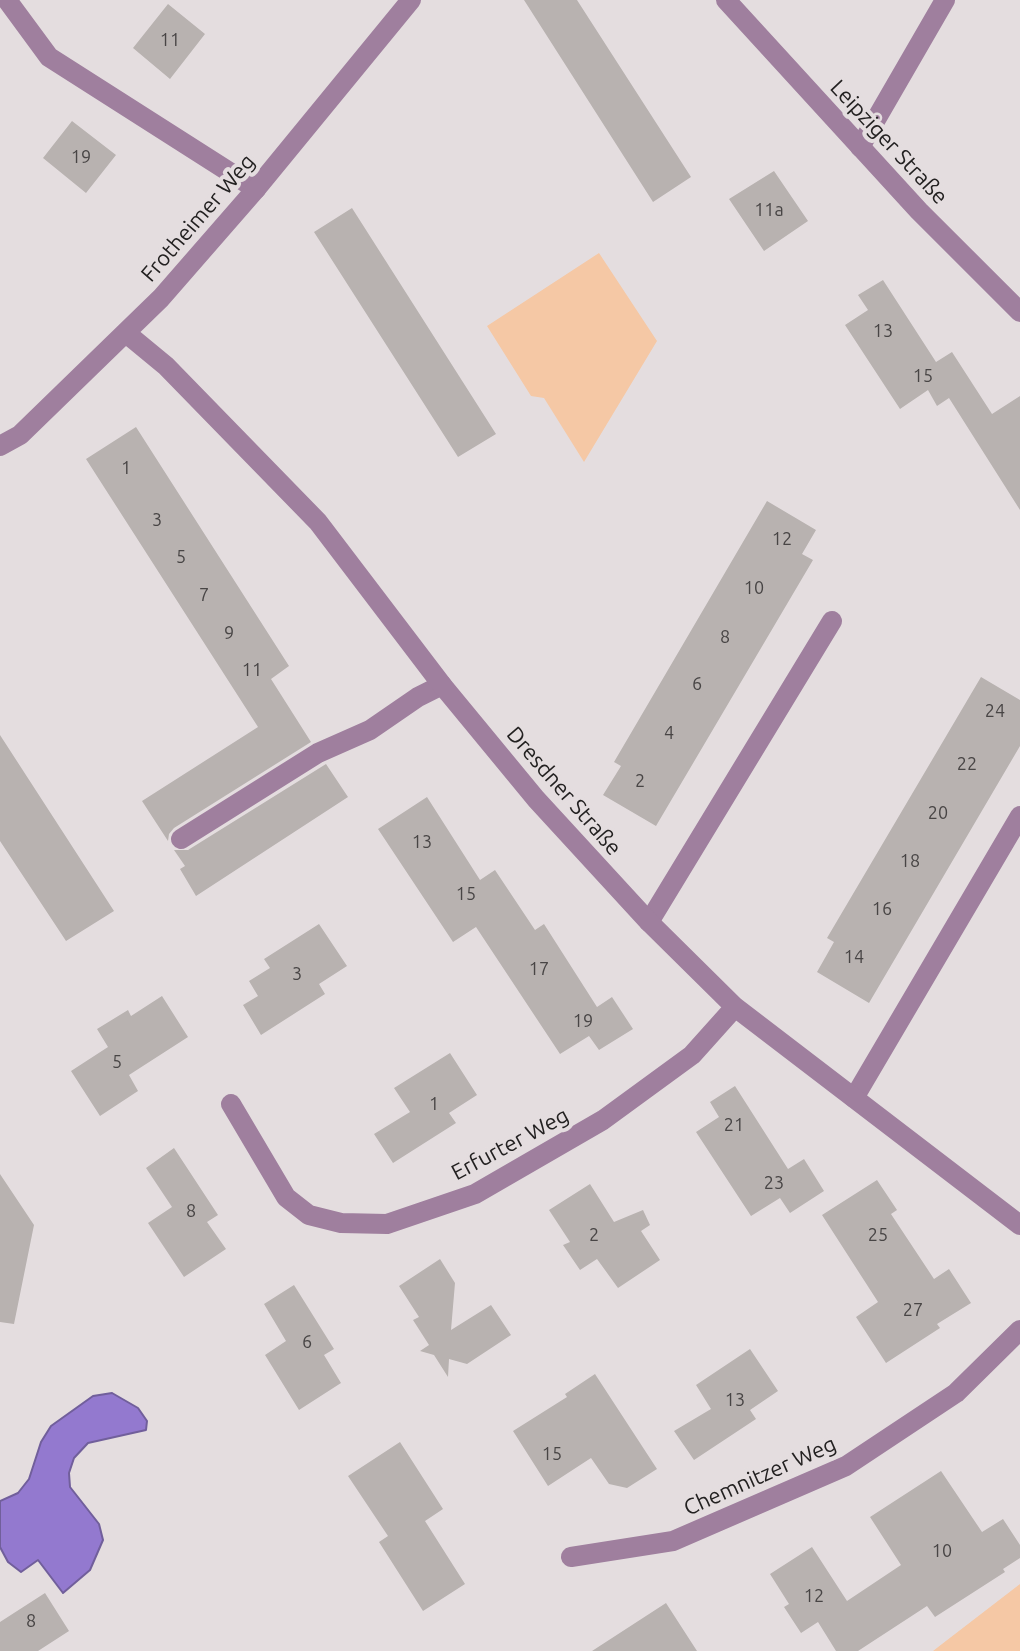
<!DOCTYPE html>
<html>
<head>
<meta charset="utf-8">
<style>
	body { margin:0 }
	canvas { display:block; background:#e4dddf }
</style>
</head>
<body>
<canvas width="1020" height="1651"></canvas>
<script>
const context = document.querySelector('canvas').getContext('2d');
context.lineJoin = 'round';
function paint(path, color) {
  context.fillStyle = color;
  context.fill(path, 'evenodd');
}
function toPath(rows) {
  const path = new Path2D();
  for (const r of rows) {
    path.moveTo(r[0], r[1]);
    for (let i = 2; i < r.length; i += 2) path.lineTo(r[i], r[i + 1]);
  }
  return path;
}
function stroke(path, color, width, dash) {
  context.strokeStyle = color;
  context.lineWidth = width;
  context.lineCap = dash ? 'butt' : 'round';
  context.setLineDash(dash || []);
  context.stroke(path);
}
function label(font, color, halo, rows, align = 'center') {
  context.font = font + ' Ubuntu,sans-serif';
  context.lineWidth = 8;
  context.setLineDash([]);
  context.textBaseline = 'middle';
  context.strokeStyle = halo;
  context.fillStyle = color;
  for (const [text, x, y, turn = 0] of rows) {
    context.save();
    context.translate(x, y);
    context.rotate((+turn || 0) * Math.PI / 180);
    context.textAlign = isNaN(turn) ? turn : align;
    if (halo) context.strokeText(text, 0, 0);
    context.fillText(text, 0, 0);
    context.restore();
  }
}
const green = toPath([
	[599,253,657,341,584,462,544,398,531,396,487,326],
	[1020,1584,1020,1651,933,1651,942,1644]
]);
const water = toPath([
	[112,1393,138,1408,147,1421,146,1430,88,1443,74,1458,69,1473,70,1487,99,1524,103,1540,90,1570,63,1593,38,1560,21,1572,8,1562,0,1547,0,1501,18,1493,29,1479,41,1442,51,1426,93,1396,112,1393]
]);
const building = toPath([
	[524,0,577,0,691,177,653,202],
	[168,4,205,34,170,79,133,48],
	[72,121,116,155,86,193,43,158],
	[774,171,808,221,764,251,729,199],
	[352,208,496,434,458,457,314,232],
	[883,280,936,362,952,352,992,414,1020,396,1020,510,949,398,937,406,928,390,900,409,845,325,868,310,858,295],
	[136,427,289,666,271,679,311,742,174,828,169,834,168,841,142,801,258,727,86,459],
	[767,501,816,530,802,554,813,560,656,826,603,795,621,766,614,762],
	[981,677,1020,700,1020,746,869,1003,817,972,834,942,827,938],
	[0,735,114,911,66,941,0,841],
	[326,764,348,797,196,896,180,869,185,866,174,850,188,850],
	[427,797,480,880,495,870,535,930,544,924,597,1007,612,997,633,1029,599,1050,589,1036,560,1054,476,927,453,942,378,829],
	[319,924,347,966,319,984,325,994,261,1035,243,1005,258,996,249,981,270,968,264,959],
	[162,996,188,1037,129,1075,138,1091,100,1116,71,1071,108,1047,97,1029,128,1010,131,1016],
	[450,1053,477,1095,449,1113,456,1123,393,1163,374,1134,410,1112,394,1088],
	[735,1086,788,1169,804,1159,824,1191,790,1213,780,1198,751,1216,696,1132,719,1117,710,1102],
	[174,1148,218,1215,207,1222,226,1249,184,1277,148,1223,172,1207,146,1168],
	[0,1174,34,1225,14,1324,0,1322],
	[877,1180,897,1210,891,1214,934,1279,949,1269,971,1303,937,1324,940,1328,886,1363,856,1317,878,1302,822,1215],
	[590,1184,614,1222,643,1210,650,1225,641,1231,660,1260,618,1288,597,1259,580,1270,563,1245,570,1242,549,1210],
	[440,1259,455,1283,451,1330,491,1305,511,1335,467,1364,449,1359,448,1377,434,1355,420,1351,429,1345,413,1320,419,1317,399,1286],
	[294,1285,334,1349,324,1355,341,1383,299,1410,265,1355,286,1341,264,1304],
	[750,1349,778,1391,750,1410,756,1419,694,1460,674,1431,711,1409,696,1385],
	[595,1374,657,1469,627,1488,609,1484,591,1458,548,1486,513,1431,567,1397,565,1394],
	[400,1442,443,1509,425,1521,465,1584,423,1611,379,1542,388,1536,348,1476],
	[941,1471,982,1532,1003,1519,1020,1545,1020,1558,1003,1569,1005,1572,935,1617,927,1606,858,1651,836,1651,818,1622,801,1633,784,1607,789,1604,770,1574,812,1547,847,1601,901,1565,870,1517],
	[45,1593,69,1631,38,1651,0,1651,0,1622],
	[666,1603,697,1651,592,1651]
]);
const lane = toPath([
	[7,0,49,57,256,189],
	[860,147,945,0],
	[181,839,318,753,370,730,418,697,442,685],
	[649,922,832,621],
	[854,1098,1020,816]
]);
const street = toPath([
	[726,0,919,211,1020,312],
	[126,333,166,366,318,522,442,685,536,799,649,922,735,1007,1020,1225],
	[0,446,20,435,161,298,256,189,411,0],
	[231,1104,286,1197,309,1215,341,1223,387,1224,475,1194,603,1120,692,1055,735,1007],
	[571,1557,673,1541,846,1466,956,1393,1020,1330]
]);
const numberNames = [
	["11",170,40],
	["19",81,157],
	["11a",769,210],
	["13",883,331],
	["15",923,376],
	["1",126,468],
	["3",157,520],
	["12",782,539],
	["5",181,557],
	["10",754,588],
	["7",204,595],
	["9",229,633],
	["8",725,637],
	["11",252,670],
	["6",697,684],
	["24",995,711],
	["4",669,733],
	["22",967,764],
	["2",640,781],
	["20",938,813],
	["13",422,842],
	["18",910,861],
	["15",466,894],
	["16",882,909],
	["14",854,957],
	["17",539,969],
	["3",297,974],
	["19",583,1021],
	["5",117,1062],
	["1",434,1104],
	["21",734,1125],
	["23",774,1183],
	["8",191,1211],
	["2",594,1235],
	["25",878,1235],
	["27",913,1310],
	["6",307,1342],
	["13",735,1400],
	["15",552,1454],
	["10",942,1551],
	["12",814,1596],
	["8",31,1621]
];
const streetNames = [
	["Leipziger Straße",889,142,47],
	["Frotheimer Weg",198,218,-49],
	["Dresdner Straße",564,791,49],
	["Erfurter Weg",510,1144,-28],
	["Chemnitzer Weg",760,1476,-24]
];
paint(green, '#f5c8a5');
paint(water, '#9379cf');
stroke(water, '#715f9b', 2);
paint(building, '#b8b2b0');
stroke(lane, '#9f7f9e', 20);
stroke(street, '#9f7f9e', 20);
label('18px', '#484545', null, numberNames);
label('22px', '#232121', '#e4dddf', streetNames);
</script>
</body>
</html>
